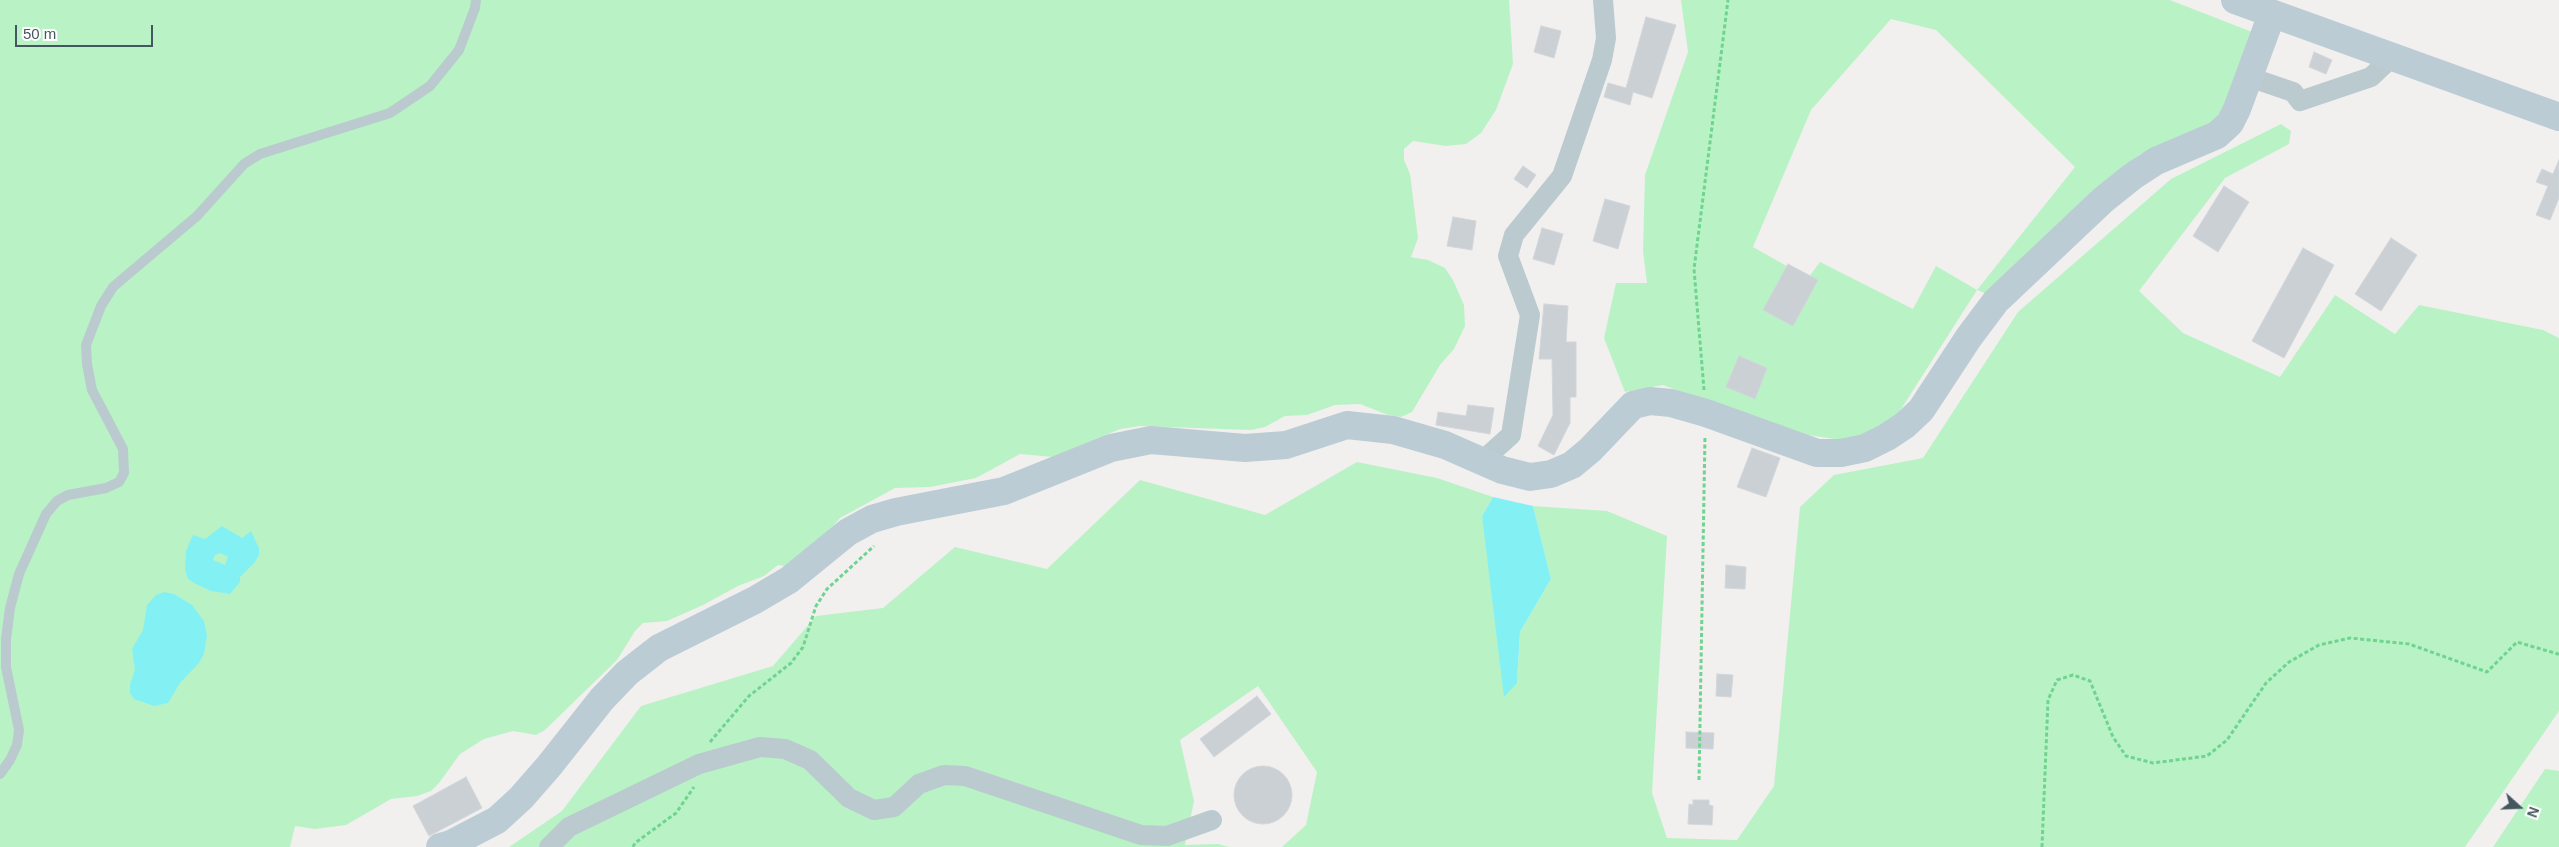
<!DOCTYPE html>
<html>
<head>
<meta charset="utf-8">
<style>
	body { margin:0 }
	#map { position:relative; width:2559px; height:847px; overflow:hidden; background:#f2efef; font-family:Arial,sans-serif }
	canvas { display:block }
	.north { position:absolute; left:2494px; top:782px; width:50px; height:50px; -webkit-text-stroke:4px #fff; paint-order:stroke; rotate:110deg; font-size:14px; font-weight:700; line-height:20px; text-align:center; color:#45575e }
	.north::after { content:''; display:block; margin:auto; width:18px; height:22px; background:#45575e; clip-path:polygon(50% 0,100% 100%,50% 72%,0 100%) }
	.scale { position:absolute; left:15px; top:25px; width:138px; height:22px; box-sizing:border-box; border:2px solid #45575e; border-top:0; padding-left:6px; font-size:15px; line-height:18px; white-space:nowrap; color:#45575e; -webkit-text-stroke:4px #fff; paint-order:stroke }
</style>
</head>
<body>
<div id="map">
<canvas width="2559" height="847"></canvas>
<div class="north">N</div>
<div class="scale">50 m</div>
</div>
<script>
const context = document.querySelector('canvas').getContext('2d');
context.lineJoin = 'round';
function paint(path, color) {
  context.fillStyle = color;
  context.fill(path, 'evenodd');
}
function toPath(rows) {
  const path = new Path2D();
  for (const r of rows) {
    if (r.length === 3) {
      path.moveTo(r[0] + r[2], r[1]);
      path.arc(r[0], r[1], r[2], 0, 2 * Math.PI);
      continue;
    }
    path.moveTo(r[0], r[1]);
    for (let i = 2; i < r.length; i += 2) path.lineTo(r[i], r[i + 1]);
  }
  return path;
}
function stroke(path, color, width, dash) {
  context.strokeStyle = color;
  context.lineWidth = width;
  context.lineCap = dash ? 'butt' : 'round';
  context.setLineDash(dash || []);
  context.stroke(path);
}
const green = toPath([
	[0,0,1509,0,1513,64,1496,110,1481,133,1466,144,1446,146,1413,141,1404,149,1404,160,1410,174,1418,238,1411,257,1428,260,1445,268,1453,280,1464,305,1465,326,1454,349,1440,365,1412,412,1401,417,1388,415,1360,404,1335,405,1307,415,1285,416,1265,427,1251,430,1140,426,1120,429,1053,457,1020,454,976,478,930,487,895,488,840,518,824,537,790,567,778,565,764,576,738,586,703,605,667,621,643,623,635,631,617,660,545,730,536,735,513,731,484,739,460,754,439,783,431,791,417,796,391,799,346,825,315,829,295,826,290,847,0,847],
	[1681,0,2170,0,2252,32,2218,125,2140,154,1987,294,1977,290,1889,428,1848,441,1788,432,1663,385,1625,392,1604,338,1616,283,1647,283,1643,251,1645,175,1688,52],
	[1891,19,1936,30,2075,167,1977,290,1936,266,1913,309,1820,262,1808,278,1753,247,1811,110],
	[2281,124,2291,131,2289,144,2225,178,2139,291,2183,333,2280,377,2335,295,2395,334,2419,305,2543,330,2559,338,2559,711,2465,847,1282,847,1306,825,1317,772,1258,686,1180,740,1194,801,1185,845,1218,844,1229,847,509,847,562,811,641,706,773,666,816,616,883,608,955,547,1047,569,1140,480,1265,515,1357,462,1437,478,1493,497,1482,516,1517,683,1520,632,1551,579,1533,506,1607,511,1667,536,1652,793,1667,838,1737,840,1774,786,1800,507,1834,475,1923,458,2018,312,2171,179],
	[2545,769,2559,771,2559,847,2493,847]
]);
const water = toPath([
	[1493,497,1533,506,1551,579,1520,632,1517,683,1504,697,1482,516],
	[222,526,242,538,251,531,259,548,259,555,255,562,240,577,240,582,230,594,211,591,194,583,188,579,185,569,186,551,193,535,205,539],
	[221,553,228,557,225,565,213,560,215,555],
	[164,592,174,594,192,605,204,621,207,635,204,654,199,663,180,683,168,703,154,706,134,699,130,693,130,684,135,670,132,649,143,630,147,605,156,595]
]);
const building = toPath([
	[1646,17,1676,25,1652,98,1633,92,1630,105,1604,97,1608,83,1626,88,1646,17],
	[1541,26,1561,31,1554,58,1534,52,1541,26],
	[2314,52,2332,60,2326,74,2309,67,2314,52],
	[2559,160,2559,198,2550,220,2536,215,2548,186,2536,182,2542,169,2553,174,2559,160],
	[1523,166,1536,175,1527,188,1514,179,1523,166],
	[2224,186,2249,202,2218,252,2193,236,2224,186],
	[1605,199,1630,206,1618,249,1593,241,1605,199],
	[1453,217,1476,221,1472,250,1447,246,1453,217],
	[1542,228,1563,234,1554,265,1533,259,1542,228],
	[2391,238,2417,255,2381,311,2355,294,2391,238],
	[2303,248,2334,265,2284,358,2252,341,2303,248],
	[1788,264,1818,280,1793,326,1763,310,1788,264],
	[1544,304,1568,306,1566,342,1576,342,1576,397,1570,397,1570,423,1554,455,1538,446,1553,415,1552,359,1539,359,1544,304],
	[1739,356,1767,368,1755,399,1726,387,1739,356],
	[1468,405,1494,408,1490,434,1436,425,1438,412,1466,416,1468,405],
	[1752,448,1780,458,1766,497,1737,487,1752,448],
	[1726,565,1746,567,1745,589,1725,588,1726,565],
	[1717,674,1733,675,1731,697,1716,696,1717,674],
	[1257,696,1271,714,1214,757,1200,739,1257,696],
	[1686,732,1714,733,1713,749,1686,748,1686,732],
	[1263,795,29],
	[466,777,482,808,429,836,413,806,466,777],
	[1693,800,1709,800,1709,805,1713,806,1712,825,1688,824,1689,804,1693,805,1693,800]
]);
const path = toPath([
	[1704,390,1694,269,1728,0],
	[710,742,749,696,791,663,803,647,816,606,827,589,874,546],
	[1699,780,1705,436],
	[633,847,635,843,676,813,694,787],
	[2042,847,2048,700,2057,680,2073,675,2090,681,2113,737,2126,756,2153,763,2207,756,2227,740,2266,683,2289,662,2319,645,2350,638,2409,644,2487,672,2517,642,2558,654,2559,653]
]);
const lane = toPath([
	[0,774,10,760,17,745,19,730,6,667,6,639,10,608,19,574,46,514,57,501,68,495,106,488,119,482,124,473,123,449,92,390,87,364,86,345,101,306,113,287,197,216,244,164,260,154,390,113,430,86,459,50,475,8,476,0]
]);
const street = toPath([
	[2249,77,2293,92,2300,101,2371,77,2392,57],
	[1482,461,1511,435,1530,315,1508,256,1514,235,1562,176,1602,60,1606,38,1603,0],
	[549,847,569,827,699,764,760,747,785,749,810,760,849,798,874,810,894,807,919,784,944,775,965,776,1141,835,1167,836,1212,820]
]);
const secondary = toPath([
	[2235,0,2559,117],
	[440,847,451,844,497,820,521,798,549,766,602,699,627,673,659,648,755,600,789,580,848,532,872,519,896,512,1004,491,1111,448,1151,440,1245,448,1286,445,1347,425,1393,430,1445,445,1502,470,1530,477,1551,474,1572,465,1590,450,1633,405,1650,401,1671,403,1706,413,1817,453,1841,453,1865,448,1887,437,1905,425,1921,410,1969,337,1996,301,2103,200,2133,176,2156,161,2217,135,2230,123,2237,109,2272,14]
]);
paint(green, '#b9f3c5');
paint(water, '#83f1f4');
paint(building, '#cad0d4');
stroke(building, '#d2d6db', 1);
stroke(path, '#6ed490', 3, [4, 2.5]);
stroke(lane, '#bbcacf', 10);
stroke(street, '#bbcacf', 20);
stroke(secondary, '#bbccd5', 28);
</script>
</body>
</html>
